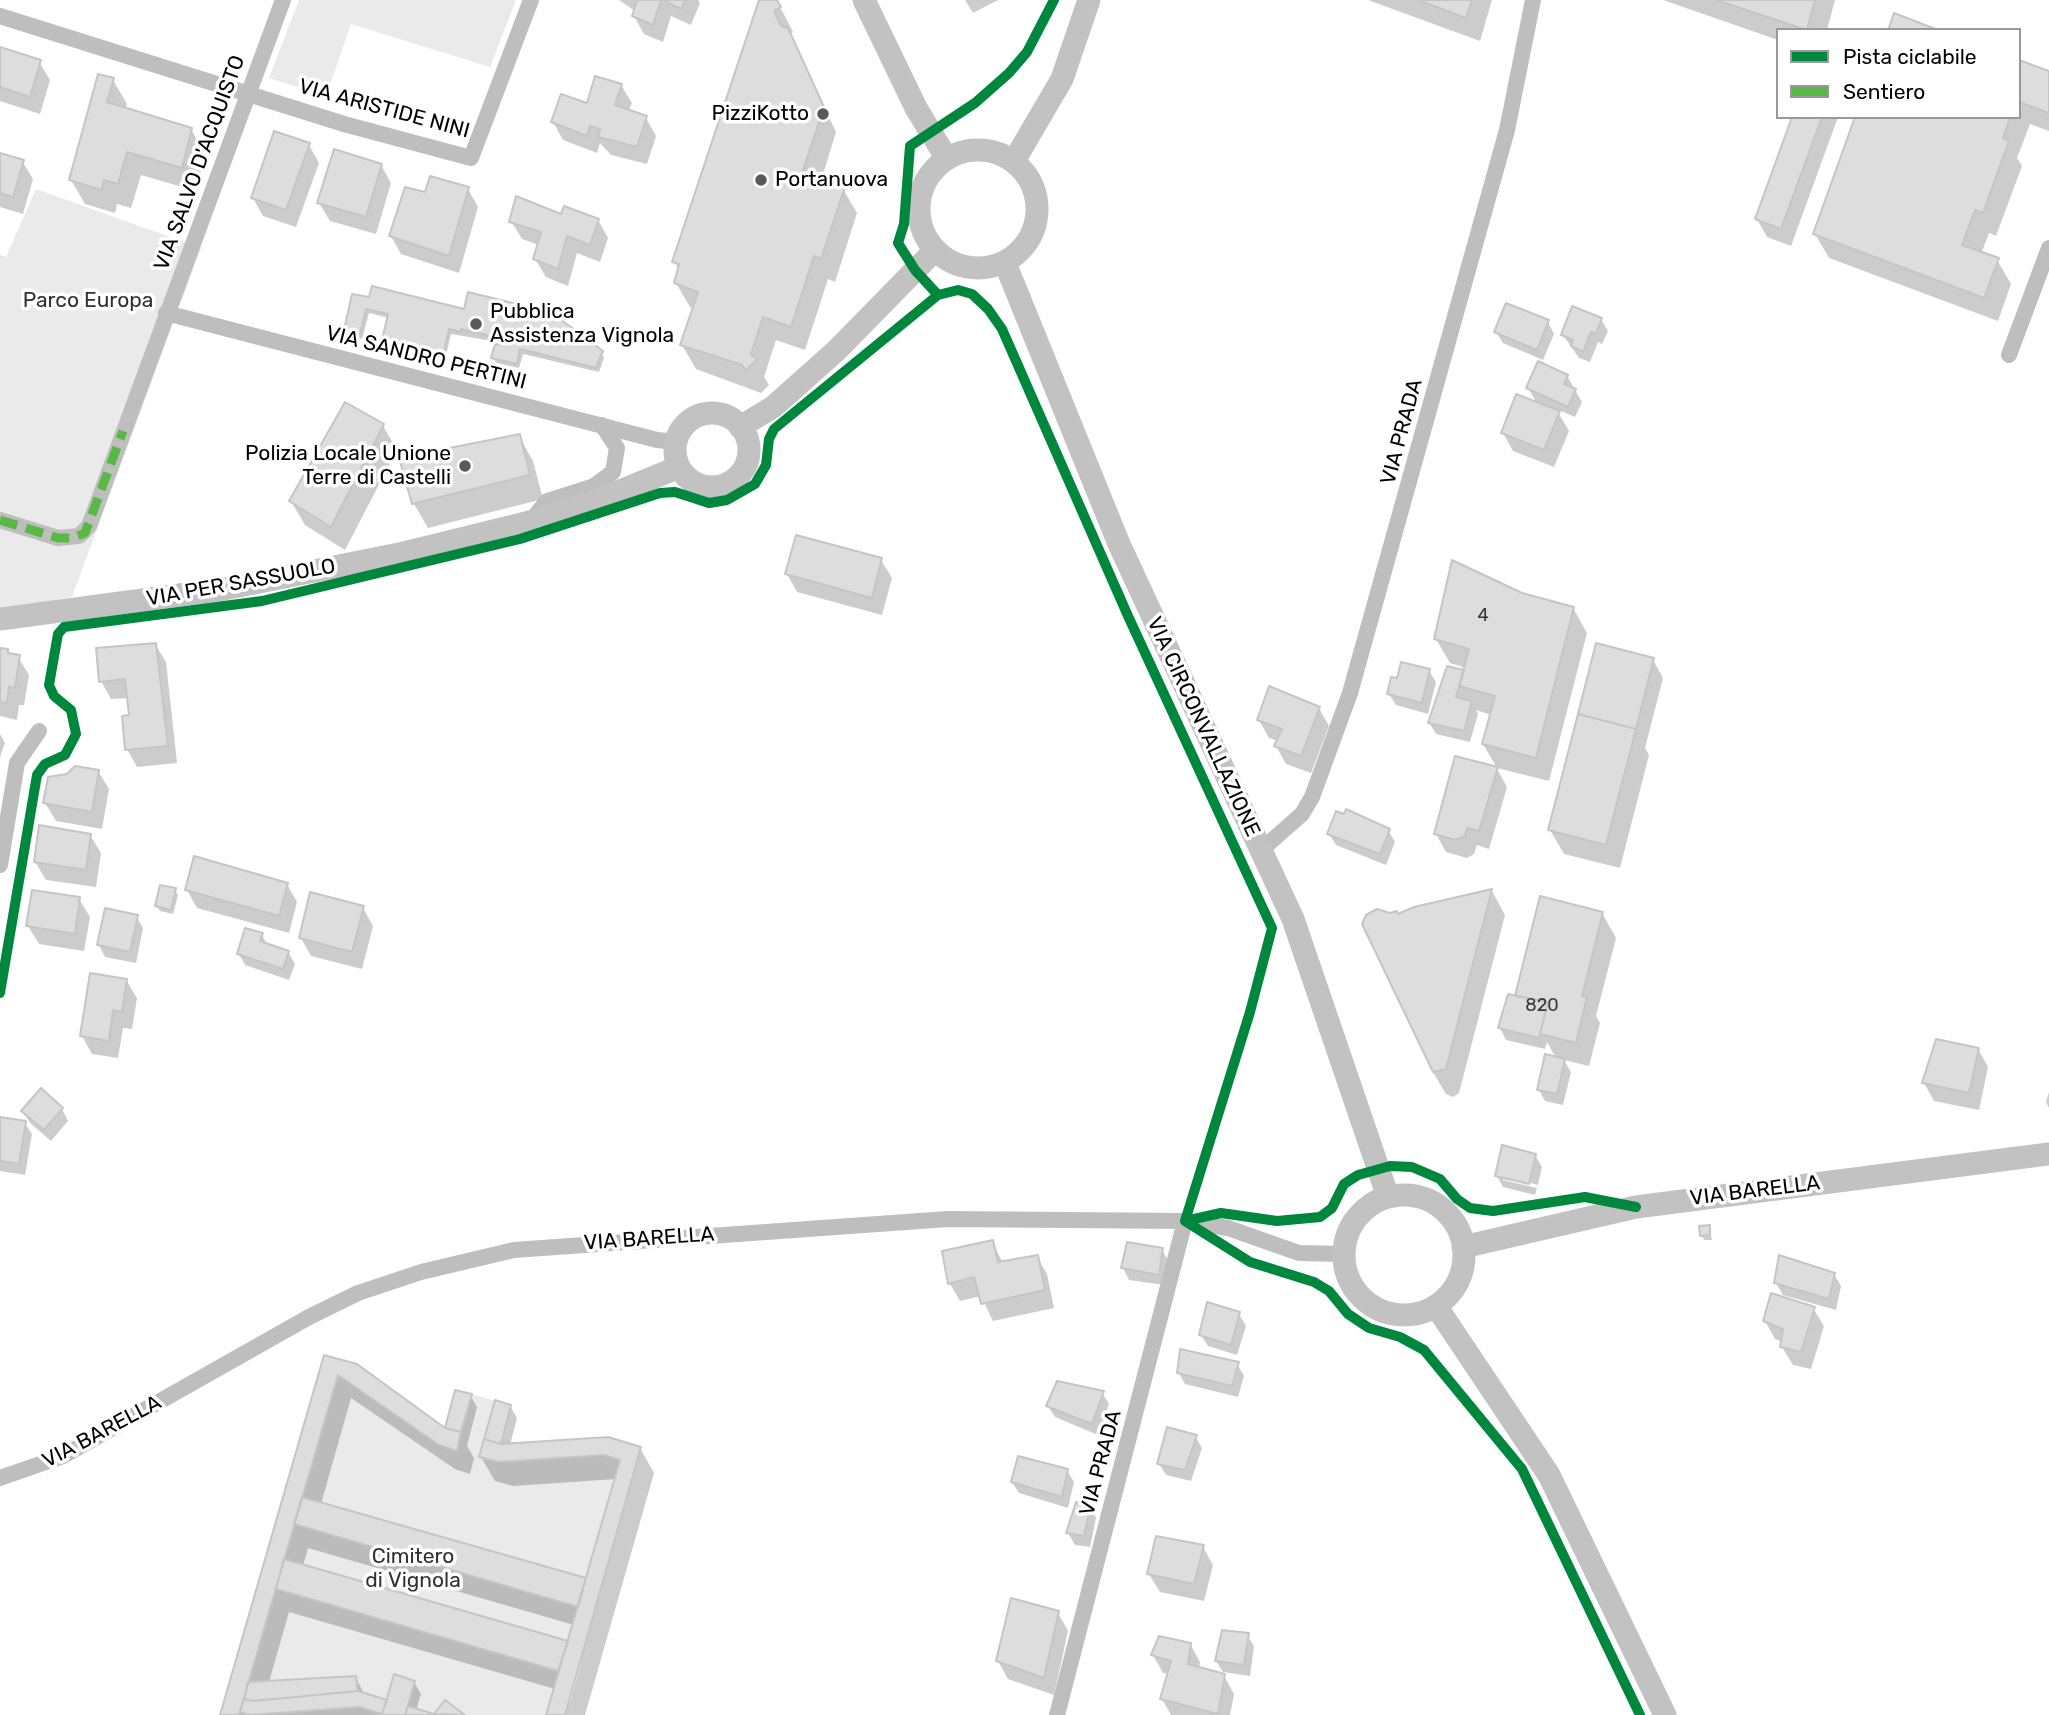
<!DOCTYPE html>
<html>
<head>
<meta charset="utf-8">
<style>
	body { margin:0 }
	#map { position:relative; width:2049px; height:1715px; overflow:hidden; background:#fff; font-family:Rubik,sans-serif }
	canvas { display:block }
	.legend { position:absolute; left:1776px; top:28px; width:245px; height:91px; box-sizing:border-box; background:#fff; border:2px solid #999; margin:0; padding:9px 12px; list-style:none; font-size:21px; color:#000 }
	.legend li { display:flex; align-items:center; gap:14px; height:35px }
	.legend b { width:35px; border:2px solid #999 }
</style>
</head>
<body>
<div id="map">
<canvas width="2049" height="1715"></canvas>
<ul class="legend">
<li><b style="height:9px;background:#00873e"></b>Pista ciclabile</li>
<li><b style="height:9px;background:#58b947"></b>Sentiero</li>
</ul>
</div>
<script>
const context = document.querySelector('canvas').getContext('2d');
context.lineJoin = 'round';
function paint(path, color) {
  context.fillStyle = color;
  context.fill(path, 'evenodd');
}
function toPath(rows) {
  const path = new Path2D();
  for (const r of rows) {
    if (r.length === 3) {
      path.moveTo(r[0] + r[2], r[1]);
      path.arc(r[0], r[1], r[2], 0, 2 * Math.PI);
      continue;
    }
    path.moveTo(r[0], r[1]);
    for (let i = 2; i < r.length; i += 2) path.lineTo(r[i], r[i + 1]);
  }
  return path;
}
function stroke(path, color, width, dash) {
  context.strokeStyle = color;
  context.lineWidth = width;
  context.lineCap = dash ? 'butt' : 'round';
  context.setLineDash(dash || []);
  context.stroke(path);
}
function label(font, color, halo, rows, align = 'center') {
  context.font = font + ' Rubik,sans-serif';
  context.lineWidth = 7;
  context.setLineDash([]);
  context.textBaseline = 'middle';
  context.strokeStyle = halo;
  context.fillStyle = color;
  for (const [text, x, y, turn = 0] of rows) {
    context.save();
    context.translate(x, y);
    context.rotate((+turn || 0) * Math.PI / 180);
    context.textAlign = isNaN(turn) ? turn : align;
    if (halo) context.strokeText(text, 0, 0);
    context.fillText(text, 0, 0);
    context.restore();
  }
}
const green = toPath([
	[299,0,516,0,490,67,351,24,326,96,269,78],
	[36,189,201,248,72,597,0,610,0,255,6,257],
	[324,1355,357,1364,444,1428,455,1390,511,1405,501,1443,608,1437,641,1447,565,1715,220,1715]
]);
const shadow = toPath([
	[619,0,698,0,700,3,691,25,671,16,663,42,644,34,634,16,635,11],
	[761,0,776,0,786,18,793,32,789,34,836,132,821,181,843,189,857,213,835,282,828,279,805,350,776,340,764,377,769,385,761,393,696,369,682,345,694,309,690,307,676,283,679,270,674,261],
	[965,0,998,0,973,13],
	[1368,0,1492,0,1480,41],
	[1663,0,1835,0,1827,30,1778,30,1778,40],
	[0,49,39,62,50,80,40,114,0,101],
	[2019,62,2049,73,2049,131,2030,124,2017,158,2022,166,1996,236,1989,233,1981,254,1997,260,2011,284,1998,321,1829,258,1815,234,1857,117,2019,117],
	[113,80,127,104,125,109,191,129,205,154,196,191,141,175,131,208,117,204,115,213,85,204,71,180],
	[621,85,632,103,629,110,646,118,656,136,647,164,611,155,600,143,597,153,563,140,553,122],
	[1794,117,1838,117,1791,246,1767,237,1757,219],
	[309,145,319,163,296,227,263,216,253,198],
	[0,155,22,161,33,179,23,214,0,207],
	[381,165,391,183,376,234,330,221,319,203],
	[468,189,478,207,459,273,401,254,391,236,426,195],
	[562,216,598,220,608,238,600,262,577,253,568,286,546,277,535,259,539,245,522,239,511,221],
	[354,296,601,352,604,358,599,372,523,354,519,368,496,363,493,357,504,343,451,334,443,368,384,354,381,349,389,318,369,313,362,339,348,335,345,330],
	[1601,319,1608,331,1602,344,1598,342,1590,362,1579,358,1563,335],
	[1548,322,1554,334,1543,360,1503,343,1496,332],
	[1567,376,1582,402,1575,417,1556,409,1569,431,1554,467,1513,451,1503,433,1538,405,1528,388],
	[383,426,397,450,345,550,305,525,291,501],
	[519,436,533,461,543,499,428,528,414,504,401,459],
	[881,560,892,578,882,615,797,592,787,574],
	[1522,595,1573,608,1587,633,1549,781,1497,768,1483,744,1491,715,1476,710,1478,714,1470,742,1436,734,1429,722,1466,668,1450,663,1436,639],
	[155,644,166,662,177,763,137,767,127,749,131,716,129,698,111,699,101,681],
	[0,649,18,657,29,675,24,705,19,705,17,720,0,716],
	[1653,660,1663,678,1645,748,1649,755,1620,868,1564,854,1550,830],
	[1429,671,1436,682,1428,714,1396,705,1389,694],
	[1319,708,1329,726,1311,773,1286,764,1276,746,1278,741,1269,738,1259,720],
	[0,734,5,743,0,757],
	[1497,769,1507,787,1489,849,1477,845,1474,854,1467,858,1446,852,1436,834],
	[98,771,109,789,102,829,56,821,45,803],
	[1388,830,1395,842,1386,865,1336,845,1329,834],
	[90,835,101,853,96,887,46,880,35,862],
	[287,884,297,902,289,933,197,908,187,890],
	[175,890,178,895,173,914,160,911,157,906],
	[1492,891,1505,915,1459,1093,1453,1097,1446,1094,1431,1069,1364,924],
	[79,899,90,917,84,951,39,944,28,926],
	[363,908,373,926,362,969,311,956,301,938],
	[1602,913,1616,938,1596,1016,1600,1023,1589,1066,1564,1060,1571,1072,1563,1105,1545,1101,1539,1090,1556,1058,1547,1042,1545,1049,1506,1040,1500,1028],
	[136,916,143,928,136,963,105,957,99,945],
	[262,935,268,946,288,952,295,964,289,980,245,965,239,954],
	[126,980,137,998,132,1029,123,1028,118,1058,92,1054,82,1036],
	[1978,1049,1988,1067,1979,1110,1934,1101,1924,1083],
	[2049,1092,2049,1108,2046,1102],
	[62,1109,68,1121,51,1141,30,1123,23,1111],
	[0,1118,25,1123,32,1134,25,1175,0,1171],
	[1535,1155,1542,1167,1538,1185,1503,1176,1503,1180,1537,1188,1535,1195,1503,1187,1497,1176],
	[1709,1227,1712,1240,1704,1240,1702,1235],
	[992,1242,1003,1263,1037,1257,1047,1274,1054,1308,993,1321,981,1296,960,1301,950,1284],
	[1162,1250,1169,1262,1165,1285,1129,1280,1123,1268],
	[1834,1274,1841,1286,1836,1310,1783,1295,1776,1283],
	[1813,1308,1824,1326,1811,1369,1793,1365,1782,1347,1783,1342,1775,1339,1765,1321],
	[1239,1314,1246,1326,1237,1355,1208,1346,1201,1335],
	[325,1357,446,1431,470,1395,477,1407,467,1446,474,1458,470,1474,455,1469,351,1398,321,1504,587,1580,616,1479,513,1486,495,1481,481,1457,510,1406,517,1418,510,1445,640,1448,654,1473,585,1715,548,1715,555,1689,289,1612,269,1682,355,1677,365,1695,388,1702,414,1682,421,1694,416,1710,431,1715,222,1715],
	[308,1548,574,1625,569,1643,303,1566],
	[578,1663,581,1663,570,1702,567,1701],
	[1237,1364,1244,1376,1238,1397,1185,1384,1178,1372],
	[1102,1393,1109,1404,1098,1435,1055,1417,1048,1406],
	[1195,1436,1202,1448,1191,1481,1166,1475,1159,1464],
	[1067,1470,1074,1482,1068,1508,1019,1493,1012,1482],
	[1090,1507,1096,1518,1090,1547,1075,1545,1068,1533],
	[1203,1547,1213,1565,1204,1601,1160,1592,1149,1574],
	[1058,1613,1068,1631,1054,1695,1008,1679,998,1661],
	[1247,1635,1254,1646,1250,1676,1223,1672,1216,1661],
	[1190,1644,1200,1662,1199,1669,1224,1676,1234,1694,1230,1715,1171,1715,1162,1699,1169,1674,1163,1673,1153,1655]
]);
const building = toPath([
	[637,0,661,0,653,25,632,16,637,0],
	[663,0,685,0,681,9,663,0],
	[759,0,777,0,781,7,774,11,781,26,788,28,824,107,802,173,845,187,821,259,814,256,791,327,763,317,751,354,757,360,746,370,742,365,680,345,698,292,674,283,679,264,672,262,759,0],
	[1418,0,1472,0,1466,18,1418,0],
	[1716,0,1815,0,1807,30,1716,0],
	[1894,13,1938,30,1888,30,1894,13],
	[0,47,41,60,30,97,0,87,0,47],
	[2019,60,2049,71,2049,113,2019,102,2019,60],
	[98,74,114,78,107,102,192,128,182,168,127,152,118,184,104,180,102,190,69,180,98,74],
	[595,76,622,84,615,105,647,116,637,147,598,137,600,129,590,126,587,136,551,122,561,94,587,103,595,76],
	[1792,117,1822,117,1781,229,1755,219,1792,117],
	[1855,117,2010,117,2003,138,2009,141,1983,213,1975,210,1962,245,1999,258,1984,298,1813,234,1855,117],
	[274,131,310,143,286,210,251,198,274,131],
	[334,149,382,164,366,217,317,203,334,149],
	[0,153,24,160,13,197,0,193,0,153],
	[430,176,469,187,449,256,389,236,405,187,425,192,430,176],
	[516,196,561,214,564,206,599,219,590,245,567,236,558,269,533,259,541,232,509,222,516,196],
	[372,286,464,309,468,292,537,309,560,319,603,351,596,368,520,349,517,364,491,358,495,344,502,345,503,339,461,329,461,332,449,329,441,364,380,349,388,314,366,309,360,334,344,330,352,294,369,297,372,286],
	[1506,303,1549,320,1537,350,1494,332,1506,303],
	[1572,306,1602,318,1596,333,1591,332,1583,352,1571,346,1573,340,1561,335,1572,306],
	[1538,361,1568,375,1564,384,1576,389,1568,407,1526,388,1538,361],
	[1516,394,1560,411,1544,450,1501,433,1516,394],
	[345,402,384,424,331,527,289,501,345,402],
	[520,434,530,475,412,504,399,458,520,434],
	[796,535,882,558,872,598,785,574,796,535],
	[1452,560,1522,593,1574,607,1536,758,1482,744,1495,696,1459,686,1469,649,1434,639,1452,560],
	[156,643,168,746,125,750,122,716,129,715,125,679,99,682,96,648,156,643],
	[1596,643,1654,658,1636,729,1578,714,1596,643],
	[0,648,8,649,8,653,20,655,15,688,9,687,7,703,0,702,0,648],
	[1401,662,1430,669,1422,703,1387,694,1391,677,1397,678,1401,662],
	[1447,666,1464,670,1456,697,1472,701,1464,731,1428,723,1447,666],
	[1269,686,1320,707,1301,756,1274,746,1282,729,1257,720,1269,686],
	[1578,714,1636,729,1606,845,1548,830,1578,714],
	[1455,756,1498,767,1479,831,1467,828,1465,836,1456,840,1434,834,1455,756],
	[75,766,99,770,92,812,43,803,48,777,67,774,75,766],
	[1346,809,1390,829,1380,854,1327,834,1336,811,1344,814,1346,809],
	[39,825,91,834,86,870,34,862,39,825],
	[194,856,288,883,279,916,185,890,194,856],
	[160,885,176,888,171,910,155,906,160,885],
	[1492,889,1446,1069,1433,1072,1362,924,1366,915,1377,909,1390,913,1397,911,1398,914,1414,907,1492,889],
	[32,890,80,897,75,934,26,926,32,890],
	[310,892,364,906,352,952,299,938,310,892],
	[1540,896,1603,912,1582,996,1587,997,1576,1043,1540,1034,1548,1002,1515,996,1540,896],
	[105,908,138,915,130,952,97,945,105,908],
	[245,928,263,933,260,941,289,951,283,969,237,954,245,928],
	[90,973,127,979,122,1012,113,1010,109,1041,80,1036,90,973],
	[1508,994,1548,1002,1539,1038,1498,1028,1508,994],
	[1936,1039,1979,1048,1969,1093,1922,1083,1936,1039],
	[1545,1054,1565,1059,1557,1094,1537,1090,1545,1054],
	[41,1088,63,1108,44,1130,21,1111,41,1088],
	[0,1117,26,1121,19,1164,0,1161,0,1117],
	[1502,1145,1536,1154,1529,1184,1495,1176,1502,1145],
	[1710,1225,1710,1235,1700,1236,1699,1226,1710,1225],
	[993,1240,998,1262,1038,1255,1045,1290,981,1304,974,1277,948,1284,942,1251,993,1240],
	[1127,1242,1163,1248,1159,1275,1121,1268,1127,1242],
	[1779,1255,1835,1273,1829,1299,1774,1283,1779,1255],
	[1771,1293,1815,1307,1801,1352,1780,1347,1783,1329,1763,1321,1771,1293],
	[1207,1302,1240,1312,1231,1345,1199,1335,1207,1302],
	[1180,1349,1239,1362,1232,1386,1177,1373,1180,1349],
	[324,1355,357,1364,445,1428,461,1432,457,1451,439,1445,338,1375,239,1715,220,1715,324,1355],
	[1057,1381,1104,1391,1092,1424,1046,1406,1057,1381],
	[455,1390,472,1394,461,1432,445,1428,455,1390],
	[495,1400,511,1405,501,1444,484,1439,495,1400],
	[1167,1427,1197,1435,1185,1470,1157,1464,1167,1427],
	[608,1437,641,1447,565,1715,546,1715,620,1460,604,1455,499,1462,479,1457,484,1439,501,1444,608,1437],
	[1018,1456,1068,1469,1062,1497,1011,1482,1018,1456],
	[302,1497,586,1578,578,1607,294,1524,302,1497],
	[1076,1502,1091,1505,1084,1536,1066,1533,1076,1502],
	[1156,1536,1204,1545,1194,1584,1147,1574,1156,1536],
	[284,1559,568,1641,558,1671,276,1589,284,1559],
	[1011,1598,1059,1611,1044,1678,996,1661,1011,1598],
	[1222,1630,1249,1633,1244,1665,1215,1661,1222,1630],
	[1159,1636,1191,1643,1188,1664,1225,1674,1218,1714,1160,1699,1171,1661,1151,1655,1159,1636],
	[394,1674,415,1681,405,1715,382,1715,394,1674],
	[356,1676,358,1691,253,1701,244,1699,248,1682,356,1676],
	[358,1691,387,1700,382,1714,360,1707,250,1715,240,1712,244,1699,253,1701,358,1691],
	[445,1700,465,1715,434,1714,445,1700],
	[408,1706,434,1714,435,1715,405,1715,408,1706]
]);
const street = toPath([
	[0,16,344,124,471,158,531,0],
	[166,313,657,440,676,442],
	[2009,355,2049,248],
	[0,520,58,538,79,536,89,526,283,0],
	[530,522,547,501,594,486,613,472,617,448,602,425],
	[1260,851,1302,814,1312,797,1350,693,1507,130,1533,0],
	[0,865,17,763,39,731],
	[0,1478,63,1456,309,1317,358,1293,421,1272,514,1250,948,1219,1185,1221,1228,1228,1299,1253,1343,1254],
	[1057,1715,1185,1221]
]);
const secondary = toPath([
	[864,0,916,108,947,159],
	[978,209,59],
	[1014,161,1062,79,1089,0],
	[1005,263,1119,544,1293,919,1388,1197],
	[712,450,37],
	[740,427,773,407,836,351,935,250],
	[0,619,224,589,404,553,530,522,596,501,679,467],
	[1404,1255,60],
	[1463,1247,1636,1207,2049,1154],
	[1436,1306,1549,1475,1665,1715]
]);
const quiet = toPath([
	[0,520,58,538,72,538,85,533,123,431]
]);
const cycleway = toPath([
	[1054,0,1027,52,1009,73,975,103,910,146,904,224,898,243,915,270,938,295,958,290,972,294,988,309,1002,329,1128,616,1272,928,1250,1012,1185,1221],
	[0,993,37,775,45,764,65,755,76,734,71,710,54,696,49,685,58,634,64,627,262,601,520,539,660,493,675,492,709,503,727,500,755,484,766,465,769,439,774,429,938,295],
	[1185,1221,1250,1262,1314,1282,1329,1291,1348,1314,1369,1328,1400,1337,1424,1350,1522,1469,1640,1715],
	[1185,1221,1221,1213,1277,1221,1320,1217,1332,1208,1344,1184,1358,1175,1390,1166,1412,1167,1440,1179,1457,1199,1470,1208,1493,1211,1585,1197,1636,1207]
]);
const markers = [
	[823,114,7,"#595959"],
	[761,180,7,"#595959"],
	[476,324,7,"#595959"],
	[465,466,7,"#595959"]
];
const numberNames = [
	["4",1483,616],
	["820",1542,1006]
];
const streetNames = [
	["VIA ARISTIDE NINI",384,109,15],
	["VIA SALVO D'ACQUISTO",200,163,-70],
	["VIA SANDRO PERTINI",426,358,14],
	["VIA PRADA",1402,432,-75],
	["VIA PER SASSUOLO",241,583,-10],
	["VIA CIRCONVALLAZIONE",1203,727,65],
	["VIA BARELLA",1755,1191,-7],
	["VIA BARELLA",649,1239,-4],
	["VIA BARELLA",102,1432,-28],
	["VIA PRADA",1101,1463,-75]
];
const poiNames = [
	["PizziKotto",809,114],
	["Portanuova",775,180,"left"],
	["Pubblica",490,312,"left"],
	["Assistenza Vignola",490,336,"left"],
	["Polizia Locale Unione",451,454],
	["Terre di Castelli",451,478]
];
const parkNames = [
	["Parco Europa",88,301],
	["Cimitero",413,1557],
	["di Vignola",413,1581]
];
paint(green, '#eaeaea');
paint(shadow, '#0003');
paint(building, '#ddd');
stroke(building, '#c5c5c5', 2);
stroke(street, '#bebebe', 16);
stroke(secondary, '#c2c2c2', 23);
stroke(quiet, '#58b947', 9, [18, 9]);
stroke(cycleway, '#00873e', 10);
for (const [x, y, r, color] of markers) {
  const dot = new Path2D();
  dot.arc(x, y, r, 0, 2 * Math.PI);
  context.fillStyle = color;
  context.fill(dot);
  stroke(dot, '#fff', 2.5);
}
label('18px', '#373737', null, numberNames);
label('21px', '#000', '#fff', streetNames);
label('21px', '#000', '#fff', poiNames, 'right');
label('21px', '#303030', '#fff', parkNames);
</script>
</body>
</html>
